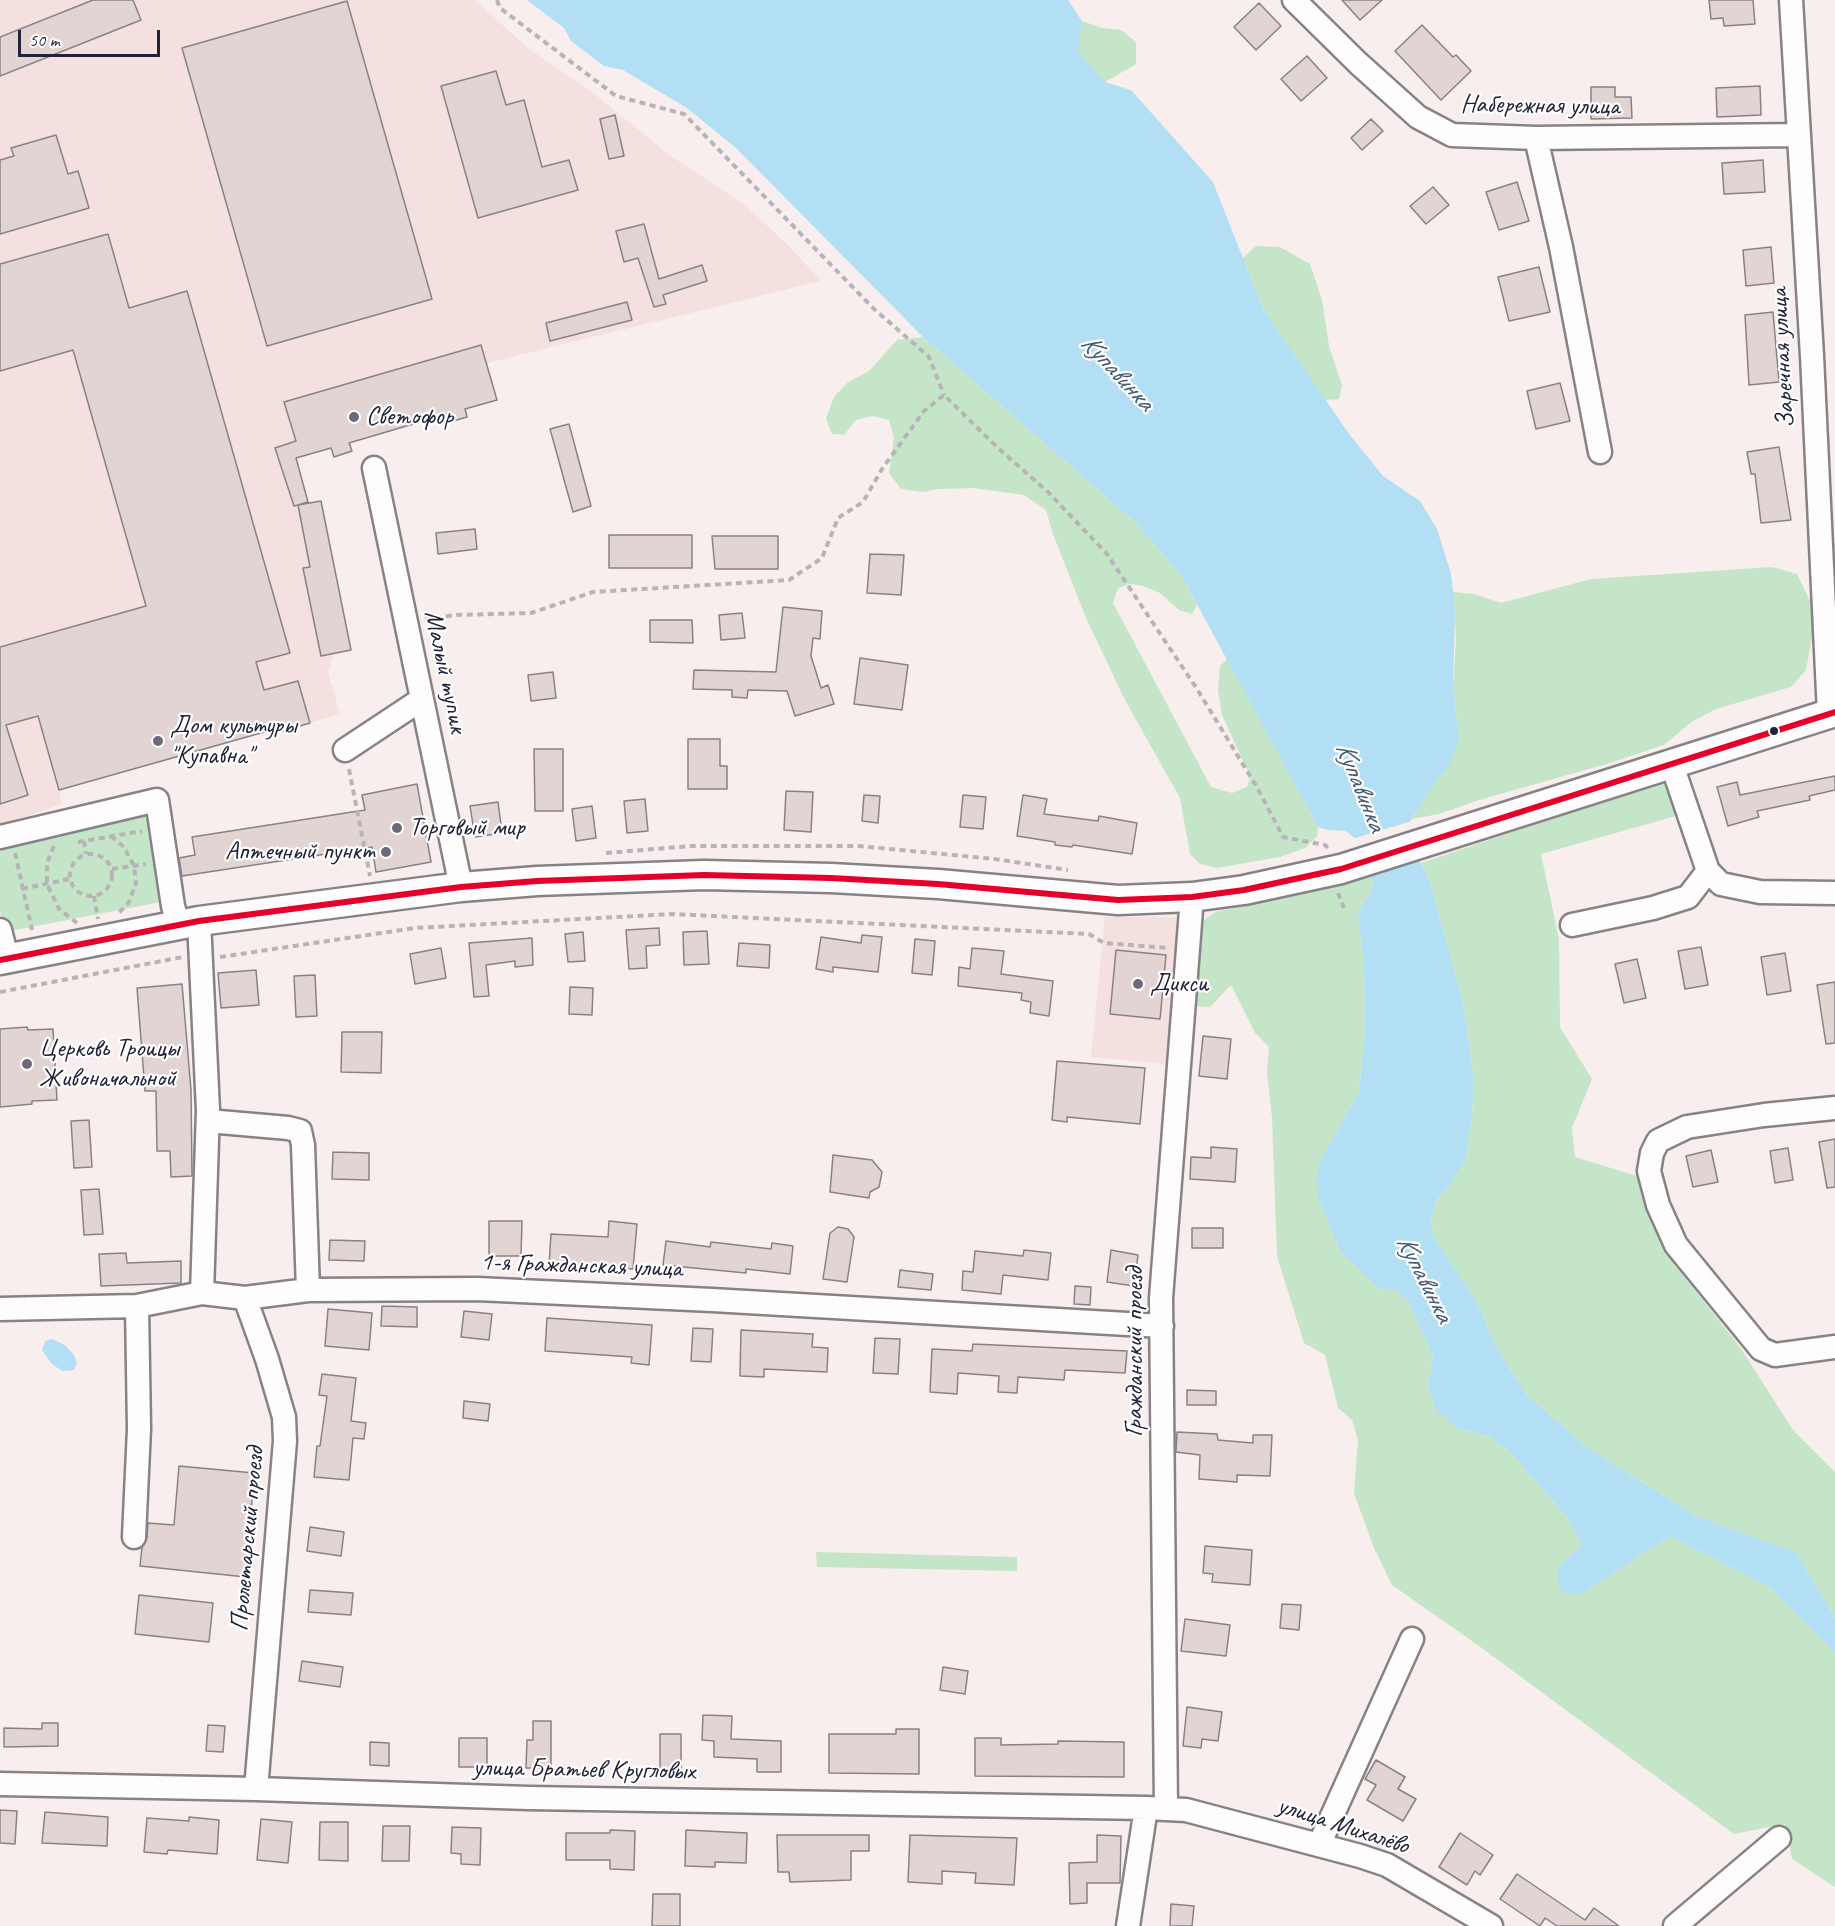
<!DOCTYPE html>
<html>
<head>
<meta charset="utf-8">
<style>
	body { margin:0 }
	#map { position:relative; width:1835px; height:1926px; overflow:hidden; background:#f8eeed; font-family:Caveat,sans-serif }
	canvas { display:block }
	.scale { position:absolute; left:18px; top:30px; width:142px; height:27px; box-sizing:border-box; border:3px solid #22223b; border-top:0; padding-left:8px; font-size:18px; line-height:21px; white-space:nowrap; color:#22223b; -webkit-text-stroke:4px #fff; paint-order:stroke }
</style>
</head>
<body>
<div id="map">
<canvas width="1835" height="1926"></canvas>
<div class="scale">50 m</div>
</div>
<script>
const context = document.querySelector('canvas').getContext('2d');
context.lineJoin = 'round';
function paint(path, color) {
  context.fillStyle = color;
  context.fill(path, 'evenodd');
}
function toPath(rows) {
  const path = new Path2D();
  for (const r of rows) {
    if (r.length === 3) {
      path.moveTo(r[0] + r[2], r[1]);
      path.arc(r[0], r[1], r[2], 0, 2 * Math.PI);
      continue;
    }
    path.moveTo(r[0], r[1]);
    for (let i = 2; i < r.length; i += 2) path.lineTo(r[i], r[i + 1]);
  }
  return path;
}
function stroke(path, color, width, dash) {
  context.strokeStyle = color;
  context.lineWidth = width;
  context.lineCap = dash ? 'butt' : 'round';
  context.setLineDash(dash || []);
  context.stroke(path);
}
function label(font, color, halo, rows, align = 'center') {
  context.font = font + ' Caveat,sans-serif';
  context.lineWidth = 4.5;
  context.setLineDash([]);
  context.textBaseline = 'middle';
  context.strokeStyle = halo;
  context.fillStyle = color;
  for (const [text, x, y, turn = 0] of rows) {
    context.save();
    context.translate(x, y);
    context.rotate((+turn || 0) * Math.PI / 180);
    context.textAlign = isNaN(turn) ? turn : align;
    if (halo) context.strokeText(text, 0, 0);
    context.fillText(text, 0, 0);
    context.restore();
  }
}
const built = toPath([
	[0,0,475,0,529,49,588,89,671,156,745,205,790,247,821,281,487,363,497,400,465,409,467,417,450,422,447,414,350,442,352,451,334,457,331,448,296,459,309,503,321,501,351,650,334,653,328,672,340,714,283,731,281,727,59,790,62,804,0,825],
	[1105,917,1182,917,1167,1064,1091,1057]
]);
const green = toPath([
	[1082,21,1102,28,1121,30,1136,42,1136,64,1105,82,1077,52],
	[1256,246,1280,247,1310,264,1322,300,1329,346,1342,385,1339,399,1325,400,1263,309,1243,258],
	[923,337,1136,523,1181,575,1197,605,1192,614,1179,610,1160,593,1143,586,1131,584,1118,588,1113,603,1211,787,1232,793,1247,787,1250,776,1222,715,1218,690,1220,666,1227,659,1318,827,1317,836,1305,848,1280,857,1217,868,1200,864,1190,854,1180,798,1125,700,1086,618,1053,534,1046,510,1024,495,973,488,939,489,923,492,901,489,889,473,894,437,889,420,872,416,856,420,844,435,832,434,826,419,834,397,847,383,869,371,897,340],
	[1772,567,1797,574,1810,601,1813,632,1806,670,1791,687,1716,709,1693,721,1664,745,1610,763,1479,800,1439,814,1412,819,1459,740,1453,686,1456,640,1453,592,1474,594,1501,603,1591,579],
	[1669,779,1676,816,1541,854,1559,939,1560,1027,1592,1079,1572,1128,1575,1157,1637,1176,1676,1266,1740,1347,1793,1430,1835,1472,1835,1618,1796,1552,1696,1516,1588,1448,1526,1394,1500,1354,1476,1301,1434,1238,1431,1219,1437,1200,1452,1182,1465,1161,1472,1117,1474,1079,1463,1003,1430,881,1421,863],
	[152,809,166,901,5,932,0,912,0,842],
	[1372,876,1374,886,1358,913,1364,965,1365,1031,1359,1092,1321,1159,1319,1201,1341,1253,1377,1288,1396,1290,1408,1301,1433,1356,1428,1388,1457,1428,1489,1436,1507,1449,1565,1514,1582,1545,1560,1566,1585,1592,1670,1536,1770,1587,1835,1653,1835,1887,1792,1859,1785,1824,1734,1834,1479,1646,1392,1585,1374,1548,1354,1493,1358,1440,1352,1420,1338,1408,1325,1355,1304,1343,1277,1256,1272,1118,1267,1072,1269,1047,1255,1033,1231,985,1210,1007,1189,1006,1196,926,1215,912],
	[816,1552,1017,1557,1017,1571,817,1567]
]);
const water = toPath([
	[527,0,1068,0,1082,21,1078,52,1105,82,1131,90,1213,182,1263,309,1349,434,1383,476,1420,501,1437,529,1451,574,1455,611,1453,686,1459,740,1450,763,1427,794,1407,827,1406,836,1430,881,1463,1003,1474,1079,1472,1117,1465,1161,1452,1182,1437,1200,1431,1219,1434,1238,1476,1301,1500,1354,1526,1394,1588,1448,1696,1516,1796,1552,1835,1618,1835,1653,1770,1587,1670,1536,1585,1592,1573,1595,1561,1590,1557,1578,1560,1566,1582,1545,1565,1514,1507,1449,1489,1436,1457,1428,1436,1409,1428,1388,1433,1356,1408,1301,1396,1290,1377,1288,1341,1253,1319,1201,1316,1181,1321,1159,1359,1092,1365,1031,1364,965,1358,913,1374,886,1363,845,1346,831,1328,830,1318,827,1181,575,1136,523,923,337,736,148,687,108,623,70,604,66,571,41,564,28],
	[52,1339,65,1345,74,1355,77,1363,74,1370,62,1371,52,1364,42,1350,45,1341]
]);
const pier = toPath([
	[1415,820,1410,828,1409,836,1422,858,1368,875,1361,846,1352,839]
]);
const building = toPath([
	[93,0,133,0,141,20,0,76,0,37,93,0],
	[1342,0,1382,0,1360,20,1342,0],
	[1709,0,1753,0,1755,24,1724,26,1723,18,1711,19,1709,0],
	[347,1,432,299,267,346,182,48,347,1],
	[1259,3,1281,26,1256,50,1234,27,1259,3],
	[1422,25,1453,57,1456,55,1471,71,1441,100,1395,51,1422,25],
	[1307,56,1327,78,1301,101,1281,79,1307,56],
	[496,71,506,105,524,100,542,167,569,160,578,190,478,218,441,86,496,71],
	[1760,86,1761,115,1717,117,1716,88,1760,86],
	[1591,87,1615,87,1615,97,1631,97,1632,118,1591,119,1591,87],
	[615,115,624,156,609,159,600,119,615,115],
	[1371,119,1383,131,1362,150,1351,138,1371,119],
	[56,135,68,174,78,171,89,208,0,234,0,160,14,156,11,148,56,135],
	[1763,160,1765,192,1724,194,1722,163,1763,160],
	[1517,182,1529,221,1499,230,1486,192,1517,182],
	[1433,187,1449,205,1426,224,1410,206,1433,187],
	[644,224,659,279,702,265,707,281,663,295,666,304,654,307,638,258,624,262,616,231,644,224],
	[108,234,129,308,187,291,290,653,256,662,264,690,298,681,310,723,283,731,282,727,59,790,38,716,6,725,28,795,0,804,0,647,146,606,73,350,0,371,0,264,108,234],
	[1771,247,1774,283,1746,286,1743,250,1771,247],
	[1539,267,1550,312,1509,321,1498,277,1539,267],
	[627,302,632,320,550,341,546,323,627,302],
	[1773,312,1779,382,1749,385,1745,315,1773,312],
	[481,345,497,400,465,409,467,417,450,422,447,414,349,443,352,451,334,457,331,448,296,458,308,502,298,505,321,501,351,650,321,656,303,568,310,567,298,505,294,506,275,448,296,441,284,402,481,345],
	[1560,383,1570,421,1536,429,1527,391,1560,383],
	[569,424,591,506,573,512,550,429,569,424],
	[1779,447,1791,520,1761,523,1755,474,1751,474,1747,452,1779,447],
	[475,529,477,549,438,554,436,533,475,529],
	[609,535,692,535,692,568,609,568,609,535],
	[712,536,778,536,778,569,715,569,712,536],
	[870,554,904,555,901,595,867,593,870,554],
	[783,607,822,611,820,639,813,638,811,656,821,688,828,685,834,704,795,716,787,691,748,690,747,698,732,697,732,690,693,689,694,670,776,672,783,607],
	[742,613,745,638,721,640,719,615,742,613],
	[650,620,692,620,693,643,650,642,650,620],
	[860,658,908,665,902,710,854,704,860,658],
	[553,672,556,698,531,701,528,675,553,672],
	[688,739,720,739,720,766,727,766,727,789,688,789,688,739],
	[534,749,563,749,563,811,535,811,534,749],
	[1835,776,1835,790,1809,796,1810,800,1757,811,1759,817,1728,826,1717,787,1737,782,1740,795,1835,776],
	[417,784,431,862,376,872,372,847,182,876,179,858,195,855,192,837,365,810,362,795,417,784],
	[786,791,813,792,811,832,784,830,786,791],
	[864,795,880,796,878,823,862,821,864,795],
	[963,795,986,797,983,829,960,827,963,795],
	[1023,795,1047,799,1044,814,1098,821,1099,816,1137,823,1132,854,1073,845,1072,847,1055,845,1055,842,1017,836,1023,795],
	[645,799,648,831,627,833,624,801,645,799],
	[498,802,502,833,475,837,470,806,498,802],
	[592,806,596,838,576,841,572,809,592,806],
	[659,928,660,945,646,946,647,968,629,969,626,930,659,928],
	[707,931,709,964,684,965,683,932,707,931],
	[583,932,585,961,568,962,565,934,583,932],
	[862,935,882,937,878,972,833,967,833,972,816,969,821,937,861,943,862,935],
	[532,938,533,965,515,967,515,961,486,965,489,996,474,997,469,943,532,938],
	[915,939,935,941,932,975,912,973,915,939],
	[739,943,770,945,769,968,737,966,739,943],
	[1701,947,1708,985,1685,989,1678,951,1701,947],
	[441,948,446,978,415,984,410,954,441,948],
	[972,948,1004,951,1001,974,1053,981,1049,1016,1030,1013,1031,1002,1021,1000,1022,993,958,986,959,967,970,969,972,948],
	[1116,950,1166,955,1160,1019,1110,1014,1116,950],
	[1785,953,1791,991,1767,995,1761,957,1785,953],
	[1637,959,1646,998,1624,1003,1615,964,1637,959],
	[256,970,259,1005,221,1008,218,973,256,970],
	[315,975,317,1016,296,1017,294,976,315,975],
	[1835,982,1835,1043,1826,1044,1817,985,1835,982],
	[182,984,191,1090,192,1176,171,1177,170,1151,157,1151,156,1091,145,1091,137,988,182,984],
	[570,987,593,988,592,1015,569,1014,570,987],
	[27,1027,28,1030,53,1029,57,1100,32,1101,32,1104,0,1107,0,1029,27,1027],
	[342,1032,382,1032,381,1073,341,1072,342,1032],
	[1203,1036,1231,1039,1227,1079,1199,1076,1203,1036],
	[1057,1061,1145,1068,1140,1124,1067,1117,1067,1122,1052,1120,1057,1061],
	[89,1120,92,1167,74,1168,71,1121,89,1120],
	[1835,1139,1835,1187,1827,1188,1819,1142,1835,1139],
	[1211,1147,1237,1149,1235,1182,1190,1179,1191,1157,1211,1158,1211,1147],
	[1788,1148,1793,1180,1775,1183,1770,1151,1788,1148],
	[1711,1150,1718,1182,1693,1187,1686,1156,1711,1150],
	[333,1152,369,1153,369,1180,332,1179,333,1152],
	[833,1155,872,1160,882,1172,879,1187,870,1192,869,1198,830,1192,833,1155],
	[99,1189,103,1234,84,1235,81,1190,99,1189],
	[489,1221,522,1221,521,1256,489,1256,489,1221],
	[609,1221,637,1224,633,1269,595,1266,549,1265,551,1234,608,1237,609,1221],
	[838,1227,848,1229,854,1237,847,1282,823,1279,830,1233,838,1227],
	[1192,1228,1223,1228,1223,1248,1192,1248,1192,1228],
	[330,1240,365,1241,364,1261,329,1260,330,1240],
	[666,1241,710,1247,711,1242,771,1249,772,1243,793,1246,790,1274,746,1269,746,1273,663,1265,666,1241],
	[1024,1250,1051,1253,1048,1280,1003,1275,1001,1294,962,1290,963,1271,973,1272,975,1251,1023,1256,1024,1250],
	[1111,1250,1138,1255,1134,1286,1107,1282,1111,1250],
	[126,1253,127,1263,181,1261,181,1283,101,1286,99,1254,126,1253],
	[900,1270,933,1274,931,1290,898,1287,900,1270],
	[1075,1286,1091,1287,1090,1305,1074,1304,1075,1286],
	[382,1306,417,1307,417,1327,381,1326,382,1306],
	[328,1309,372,1313,369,1350,325,1346,328,1309],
	[464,1311,492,1314,489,1340,461,1337,464,1311],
	[547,1318,652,1325,649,1365,631,1363,632,1357,545,1351,547,1318],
	[693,1328,713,1329,711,1362,691,1361,693,1328],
	[741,1330,813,1334,812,1347,828,1348,827,1372,764,1369,764,1377,740,1376,741,1330],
	[875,1338,900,1339,898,1374,873,1373,875,1338],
	[973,1344,1127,1351,1125,1373,1065,1370,1064,1380,1018,1377,1017,1393,998,1392,999,1376,958,1373,957,1394,930,1392,932,1349,972,1351,973,1344],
	[322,1374,356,1378,351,1421,366,1423,364,1439,353,1438,349,1480,314,1477,317,1446,320,1446,327,1396,319,1395,322,1374],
	[1187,1390,1216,1391,1216,1405,1187,1405,1187,1390],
	[464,1401,490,1404,488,1421,463,1418,464,1401],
	[1177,1432,1217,1434,1218,1440,1253,1443,1253,1435,1272,1435,1270,1476,1237,1475,1237,1482,1199,1479,1200,1455,1176,1452,1177,1432],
	[179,1466,254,1473,246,1577,140,1566,142,1547,147,1538,148,1523,174,1525,179,1466],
	[310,1527,344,1532,341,1556,307,1551,310,1527],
	[1205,1546,1252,1550,1250,1585,1212,1582,1213,1574,1203,1573,1205,1546],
	[310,1590,353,1593,351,1615,308,1612,310,1590],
	[139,1595,213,1603,209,1642,135,1634,139,1595],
	[1282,1604,1301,1605,1299,1630,1280,1628,1282,1604],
	[1185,1619,1230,1625,1226,1656,1181,1651,1185,1619],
	[302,1661,343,1667,340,1687,299,1681,302,1661],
	[943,1667,968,1671,965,1694,940,1690,943,1667],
	[1187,1707,1222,1712,1218,1741,1202,1739,1201,1748,1183,1746,1187,1707],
	[703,1715,732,1716,731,1739,781,1741,781,1772,757,1772,757,1759,714,1757,714,1741,702,1740,703,1715],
	[533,1721,551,1721,551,1768,526,1768,527,1740,533,1740,533,1721],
	[42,1723,58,1723,58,1746,4,1747,4,1728,42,1729,42,1723],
	[208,1725,225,1726,223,1752,206,1751,208,1725],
	[896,1729,919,1729,919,1774,829,1773,829,1734,896,1734,896,1729],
	[660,1734,681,1734,681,1771,660,1770,660,1734],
	[459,1738,487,1738,487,1767,459,1767,459,1738],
	[975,1738,1001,1738,1001,1745,1058,1744,1058,1741,1124,1742,1124,1777,975,1776,975,1738],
	[370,1742,389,1743,389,1766,370,1765,370,1742],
	[1376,1760,1405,1777,1398,1789,1416,1799,1403,1821,1367,1800,1376,1785,1365,1779,1376,1760],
	[0,1810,17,1811,15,1844,0,1843,0,1810],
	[45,1812,108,1817,107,1846,42,1843,45,1812],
	[189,1817,219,1820,217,1854,168,1850,167,1854,144,1852,147,1818,189,1821,189,1817],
	[261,1819,292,1822,288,1863,257,1860,261,1819],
	[320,1822,348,1822,348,1861,319,1860,320,1822],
	[383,1826,410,1826,409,1861,382,1861,383,1826],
	[452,1827,481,1828,480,1865,461,1864,461,1854,451,1853,452,1827],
	[610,1830,635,1831,634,1870,610,1869,610,1860,566,1860,566,1833,610,1833,610,1830],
	[686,1830,747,1833,746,1863,715,1862,715,1867,685,1866,686,1830],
	[1460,1833,1493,1855,1480,1875,1475,1871,1467,1885,1439,1867,1460,1833],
	[777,1835,869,1835,869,1851,851,1851,851,1880,790,1882,789,1872,778,1872,777,1835],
	[910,1835,1017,1838,1014,1885,975,1883,976,1873,942,1871,942,1884,908,1882,910,1835],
	[1097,1835,1121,1836,1120,1883,1087,1883,1087,1903,1070,1904,1069,1863,1097,1862,1097,1835],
	[1517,1874,1585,1920,1594,1908,1619,1926,1557,1926,1545,1918,1540,1926,1500,1899,1517,1874],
	[653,1894,680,1894,680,1926,652,1926,653,1894],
	[1171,1904,1194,1906,1192,1926,1170,1926,1171,1904]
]);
const path = toPath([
	[497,0,500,8,616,96,684,114,873,308,929,357,944,395],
	[425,619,456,615,531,613,593,592,789,580,822,558,838,518,863,502,882,469,924,411,944,395,998,448,1048,492,1107,554,1197,689,1258,789,1283,837,1325,845,1329,849],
	[349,769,370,876],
	[111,836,124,847,134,866,136,883,129,902,118,914],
	[84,841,86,854],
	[78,842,142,831],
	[54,846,47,863,47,884,59,909,77,923],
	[15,853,32,930],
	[606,853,691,846,859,846,995,859,1068,870],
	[91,875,21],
	[112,869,146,864],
	[22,889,69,879],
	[1338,893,1344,908],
	[94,896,98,919],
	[220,957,415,928,672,914,1089,934,1104,943,1169,948],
	[0,992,183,957]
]);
const minor = toPath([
	[1294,0,1358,63,1418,117,1452,135,1536,138,1798,135],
	[1791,0,1812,356,1829,714],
	[1536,138,1561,247,1600,452],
	[374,468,461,887],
	[345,750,422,699],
	[1672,765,1708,871,1721,884,1760,892,1835,893],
	[0,837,157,800,173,906,178,924],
	[199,921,208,1110,202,1293],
	[1572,925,1653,908,1688,897,1708,871],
	[0,930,7,958],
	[1835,1108,1764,1115,1687,1127,1658,1141,1652,1153,1649,1171,1658,1205,1676,1245,1761,1349,1775,1355,1835,1347],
	[208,1121,288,1128,300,1131,303,1145,308,1290],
	[245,1298,267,1359,284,1417,285,1441,256,1789],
	[0,1309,137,1306,202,1293,245,1298,308,1290,477,1289,712,1300,1162,1326],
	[134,1537,139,1429,137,1306],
	[0,1784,256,1789,528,1798,1146,1808,1186,1810,1360,1856,1387,1865,1491,1926],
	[1166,1809,1161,1298,1192,897],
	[1319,1845,1412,1639],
	[1128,1926,1146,1808],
	[1675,1926,1779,1838]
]);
const major = toPath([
	[0,960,199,921,461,887,537,881,704,875,831,878,938,884,1118,900,1192,897,1244,890,1341,869,1835,712]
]);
const bus1 = toPath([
	[0,960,199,921,461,887,537,881,704,875,831,878,938,884,1118,900,1192,897,1244,890,1341,869,1835,712]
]);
const markers = [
	[354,417,6,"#6d6979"],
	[1774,731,5,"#22223b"],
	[158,741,6,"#6d6979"],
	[397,828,6,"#6d6979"],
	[386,852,6,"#6d6979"],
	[1138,984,6,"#6d6979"],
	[27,1064,6,"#6d6979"]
];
const streetNames = [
	["Набережная улица",1540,106,1],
	["Заречная улица",1783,358,-93],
	["Малый тупик",445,672,78],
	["1-я Гражданская улица",581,1266,2],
	["Гражданский проезд",1135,1352,-90],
	["Пролетарский проезд",248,1539,-85],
	["улица Братьев Кругловых",584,1770,1],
	["улица Михалёво",1343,1826,18]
];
const poiNames = [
	["Светофор",366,417],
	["Дом культуры",170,726],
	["\"Купавна\"",170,756],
	["Торговый мир",409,828],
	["Аптечный пункт",374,852,"right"],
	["Дикси",1150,984],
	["Церковь Троицы",39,1049],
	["Живоначальной",39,1079]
];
const waterNames = [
	["Купавинка",1117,373,47],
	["Купавинка",1360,787,68],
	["Купавинка",1424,1279,63]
];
paint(built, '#f5e0e0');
paint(green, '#c5e5c8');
paint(water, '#b2dff3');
paint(pier, '#f8eeed');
paint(building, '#e3d4d4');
stroke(building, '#878287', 1.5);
stroke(minor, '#878287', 27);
stroke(major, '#878287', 33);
stroke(path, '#b6b4b7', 4, [6, 4.5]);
stroke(minor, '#fefcfc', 22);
stroke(major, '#fefcfc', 28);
stroke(bus1, '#e4002b', 6);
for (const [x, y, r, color] of markers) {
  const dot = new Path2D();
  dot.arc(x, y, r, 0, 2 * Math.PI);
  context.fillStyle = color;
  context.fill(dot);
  stroke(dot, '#fff', 2);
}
label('26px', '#22223b', '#fff', streetNames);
label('26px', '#22223b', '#fff', poiNames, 'left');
label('italic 27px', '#445973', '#fff', waterNames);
</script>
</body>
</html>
